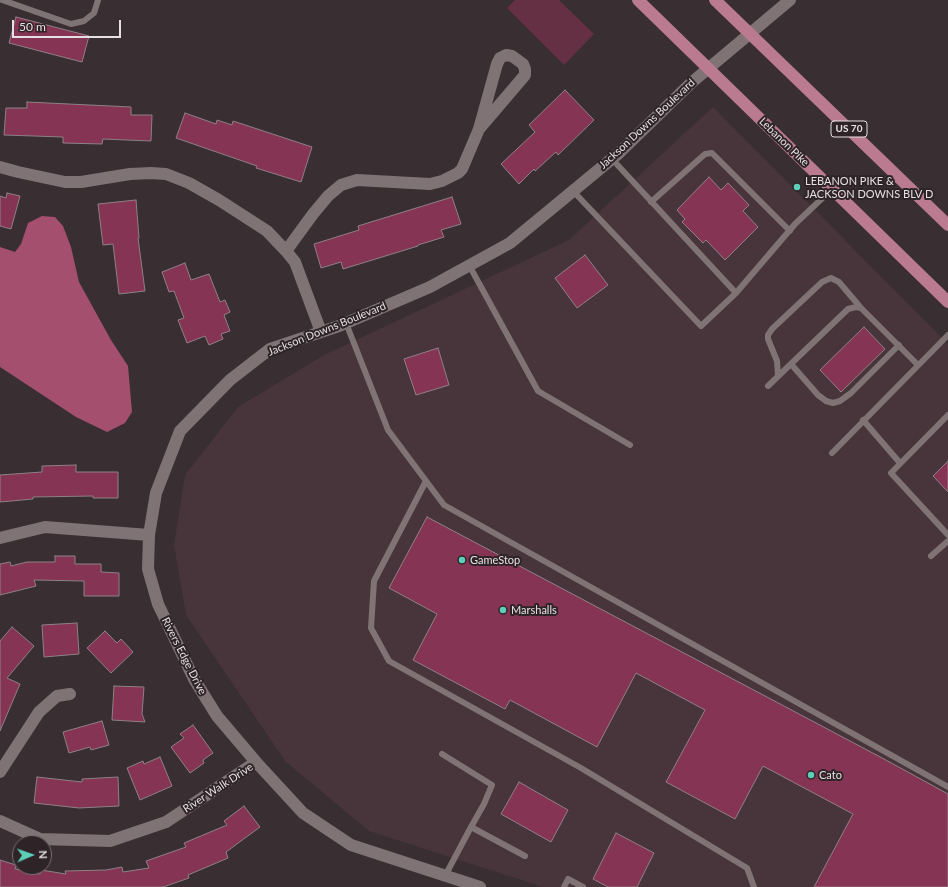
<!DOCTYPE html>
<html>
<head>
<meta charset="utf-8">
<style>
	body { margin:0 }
	#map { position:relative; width:948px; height:887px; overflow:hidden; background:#392e31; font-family:Lato,sans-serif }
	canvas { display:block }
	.north { position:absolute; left:12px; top:835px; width:40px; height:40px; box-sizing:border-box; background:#2e2427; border:1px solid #786f72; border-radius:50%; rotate:88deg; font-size:11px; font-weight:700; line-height:16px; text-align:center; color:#e7e0e2 }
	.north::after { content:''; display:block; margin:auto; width:14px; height:18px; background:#5dceb8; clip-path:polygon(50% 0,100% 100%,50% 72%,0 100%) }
	.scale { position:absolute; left:12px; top:20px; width:109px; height:18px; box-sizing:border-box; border:2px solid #e7e0e2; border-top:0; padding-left:5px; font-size:12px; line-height:14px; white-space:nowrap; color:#e7e0e2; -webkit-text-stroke:3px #2e2427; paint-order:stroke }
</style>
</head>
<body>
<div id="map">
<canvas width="948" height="887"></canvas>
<div class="north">N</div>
<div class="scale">50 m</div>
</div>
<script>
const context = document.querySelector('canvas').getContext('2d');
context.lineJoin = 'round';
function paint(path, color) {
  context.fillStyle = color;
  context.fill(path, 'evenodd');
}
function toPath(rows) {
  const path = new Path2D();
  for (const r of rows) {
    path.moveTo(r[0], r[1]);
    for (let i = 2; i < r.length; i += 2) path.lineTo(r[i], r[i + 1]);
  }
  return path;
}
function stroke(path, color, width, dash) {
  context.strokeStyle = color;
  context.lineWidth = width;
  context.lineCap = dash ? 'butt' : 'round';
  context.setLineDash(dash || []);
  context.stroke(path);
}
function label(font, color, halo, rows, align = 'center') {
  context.font = font + ' Lato,sans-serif';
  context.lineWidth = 4;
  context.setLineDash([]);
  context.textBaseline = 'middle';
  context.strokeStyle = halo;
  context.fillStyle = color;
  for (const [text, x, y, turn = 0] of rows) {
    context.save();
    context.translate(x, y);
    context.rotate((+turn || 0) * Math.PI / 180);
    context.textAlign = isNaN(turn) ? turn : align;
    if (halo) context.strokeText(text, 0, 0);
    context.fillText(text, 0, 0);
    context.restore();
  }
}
const built = toPath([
	[713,107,948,344,948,887,543,887,369,831,285,761,186,615,174,545,185,475,238,407,324,355,569,240]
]);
const green = toPath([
	[515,0,559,0,594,34,564,65,507,8]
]);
const water = toPath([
	[42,216,55,217,63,226,71,247,79,282,111,340,128,366,132,412,125,423,107,432,76,417,0,367,0,247,15,252,21,244,28,223]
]);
const building = toPath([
	[16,17,89,36,82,62,9,43,16,17],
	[565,90,594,120,558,155,556,152,535,171,534,169,519,184,501,164,535,132,529,125,565,90],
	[27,102,131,107,131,115,152,115,151,141,103,139,102,144,63,143,63,137,4,135,6,108,27,108,27,102],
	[185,113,216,124,217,120,232,125,233,121,312,147,301,182,256,168,257,166,176,138,185,113],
	[709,177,721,190,728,183,749,205,743,211,758,227,725,260,706,240,703,243,682,222,685,219,677,210,709,177],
	[7,193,20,196,11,229,0,226,0,196,6,198,7,193],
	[452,197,461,224,441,230,444,237,418,245,418,246,343,269,341,262,321,268,314,244,359,230,358,226,452,197],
	[136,200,139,238,138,238,145,291,119,294,113,244,103,245,98,204,136,200],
	[585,255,608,285,577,308,555,278,585,255],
	[185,263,191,280,209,274,220,302,225,300,230,312,224,315,230,331,221,334,223,339,209,345,205,336,187,343,178,320,184,318,174,291,169,292,162,272,185,263],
	[864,327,885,349,841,392,820,370,864,327],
	[438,348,449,385,416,395,404,359,438,348],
	[948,461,948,492,933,476,948,461],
	[76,465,76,472,118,472,118,498,93,498,93,496,33,497,33,499,0,502,0,475,42,472,42,466,76,465],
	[427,517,884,759,948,794,948,887,814,887,853,814,763,766,735,819,666,782,705,710,636,673,597,747,510,700,505,709,413,660,437,614,389,588,427,517],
	[55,556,75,556,75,564,101,564,101,572,119,573,119,596,84,596,84,581,34,580,36,586,0,595,0,564,10,562,11,566,27,562,55,562,55,556],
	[77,623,79,654,44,657,42,625,77,623],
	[12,627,34,646,7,678,20,684,0,731,0,641,12,627],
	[105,631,117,643,121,639,133,652,111,673,87,648,105,631],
	[114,686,144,687,142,714,145,722,112,720,114,686],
	[102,721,109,745,91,750,90,747,69,753,63,732,102,721],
	[193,725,213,753,203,760,204,763,190,773,171,747,184,738,180,734,193,725],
	[160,757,172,786,140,800,127,768,143,761,144,764,160,757],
	[37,777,82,782,82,779,118,777,119,806,79,808,34,803,37,777],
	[519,782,568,810,551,842,501,814,519,782],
	[244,806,260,827,226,852,228,858,188,875,189,878,163,887,0,887,0,860,16,865,15,869,40,874,41,870,66,874,65,871,106,870,122,867,123,872,149,868,146,861,186,847,184,843,227,825,224,821,244,806],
	[616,833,654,853,637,887,608,887,593,879,616,833]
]);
const lane = toPath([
	[2,0,71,24,84,21,94,13,98,0],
	[612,159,736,293],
	[573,191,701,326,736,293,795,224,832,189],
	[651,202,705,154,712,153,790,231],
	[469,265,538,391,630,445],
	[346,323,388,430,444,505,948,787],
	[791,364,818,395,826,401,833,403,840,401,851,393,899,345],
	[778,376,777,361,768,339,768,335,772,329,822,282,831,278,839,282,861,308],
	[768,386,848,309,856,307,861,308,918,365],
	[948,415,891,473,948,535],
	[863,420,900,463],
	[832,453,948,335],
	[426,481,374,581,371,628,389,661,581,768,747,868,754,887],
	[931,556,948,541],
	[442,754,492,785,484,804,471,827],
	[445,876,471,827,525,856],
	[564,887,568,879,583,887]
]);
const street = toPath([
	[0,167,18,172,65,182,81,182,130,174,151,173,166,174,189,183,219,200,267,231,286,251,295,262,321,332],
	[286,251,313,214,328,196,341,185,357,180,430,184,442,181,458,173,462,169,479,129,525,75,525,69,523,64,512,56,506,55,500,58,497,64,479,129],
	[0,538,45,527,149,535],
	[0,772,39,712,57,696,70,694],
	[0,821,40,839,110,841,166,822,256,762],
	[480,887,351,845,303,813,256,762,217,716,194,679,158,604,148,569,149,535,156,493,180,431,230,380,270,349,339,326,430,287,510,243,619,153,691,83,790,0]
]);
const primary = toPath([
	[638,0,948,302],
	[715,0,948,225]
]);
const markers = [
	[797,187,4,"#5dceb8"],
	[462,560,4,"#5dceb8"],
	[503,610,4,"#5dceb8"],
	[811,775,4,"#5dceb8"]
];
const shields = [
	[849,129,36]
];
const shieldNames = [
	["US 70",849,129]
];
const streetNames = [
	["Jackson Downs Boulevard",647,124,-43],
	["Lebanon Pike",784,142,44],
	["Jackson Downs Boulevard",327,329,-22],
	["Rivers Edge Drive",184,656,63],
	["River Walk Drive",218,788,-33]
];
const poiNames = [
	["LEBANON PIKE &",805,181],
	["JACKSON DOWNS BLV D",805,194],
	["GameStop",470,560],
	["Marshalls",511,610],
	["Cato",819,775]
];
paint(built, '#47353b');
paint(green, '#653043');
paint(water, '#a34f6d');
paint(building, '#853453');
stroke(building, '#8e8185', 1);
stroke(lane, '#7f7376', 6);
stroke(street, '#7f7376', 12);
stroke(primary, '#ba7a90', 12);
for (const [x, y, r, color] of markers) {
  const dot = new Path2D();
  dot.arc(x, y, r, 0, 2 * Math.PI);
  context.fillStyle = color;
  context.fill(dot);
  stroke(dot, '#2e2427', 1.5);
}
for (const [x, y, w] of shields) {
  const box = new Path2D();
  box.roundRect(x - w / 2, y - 8, w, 16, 3);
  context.fillStyle = '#2e2427';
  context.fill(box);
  stroke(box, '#e7e0e2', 1);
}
label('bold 10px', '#e7e0e2', null, shieldNames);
label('11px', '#e7e0e2', '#2e2427', streetNames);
label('11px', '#e7e0e2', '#2e2427', poiNames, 'left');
</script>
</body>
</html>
